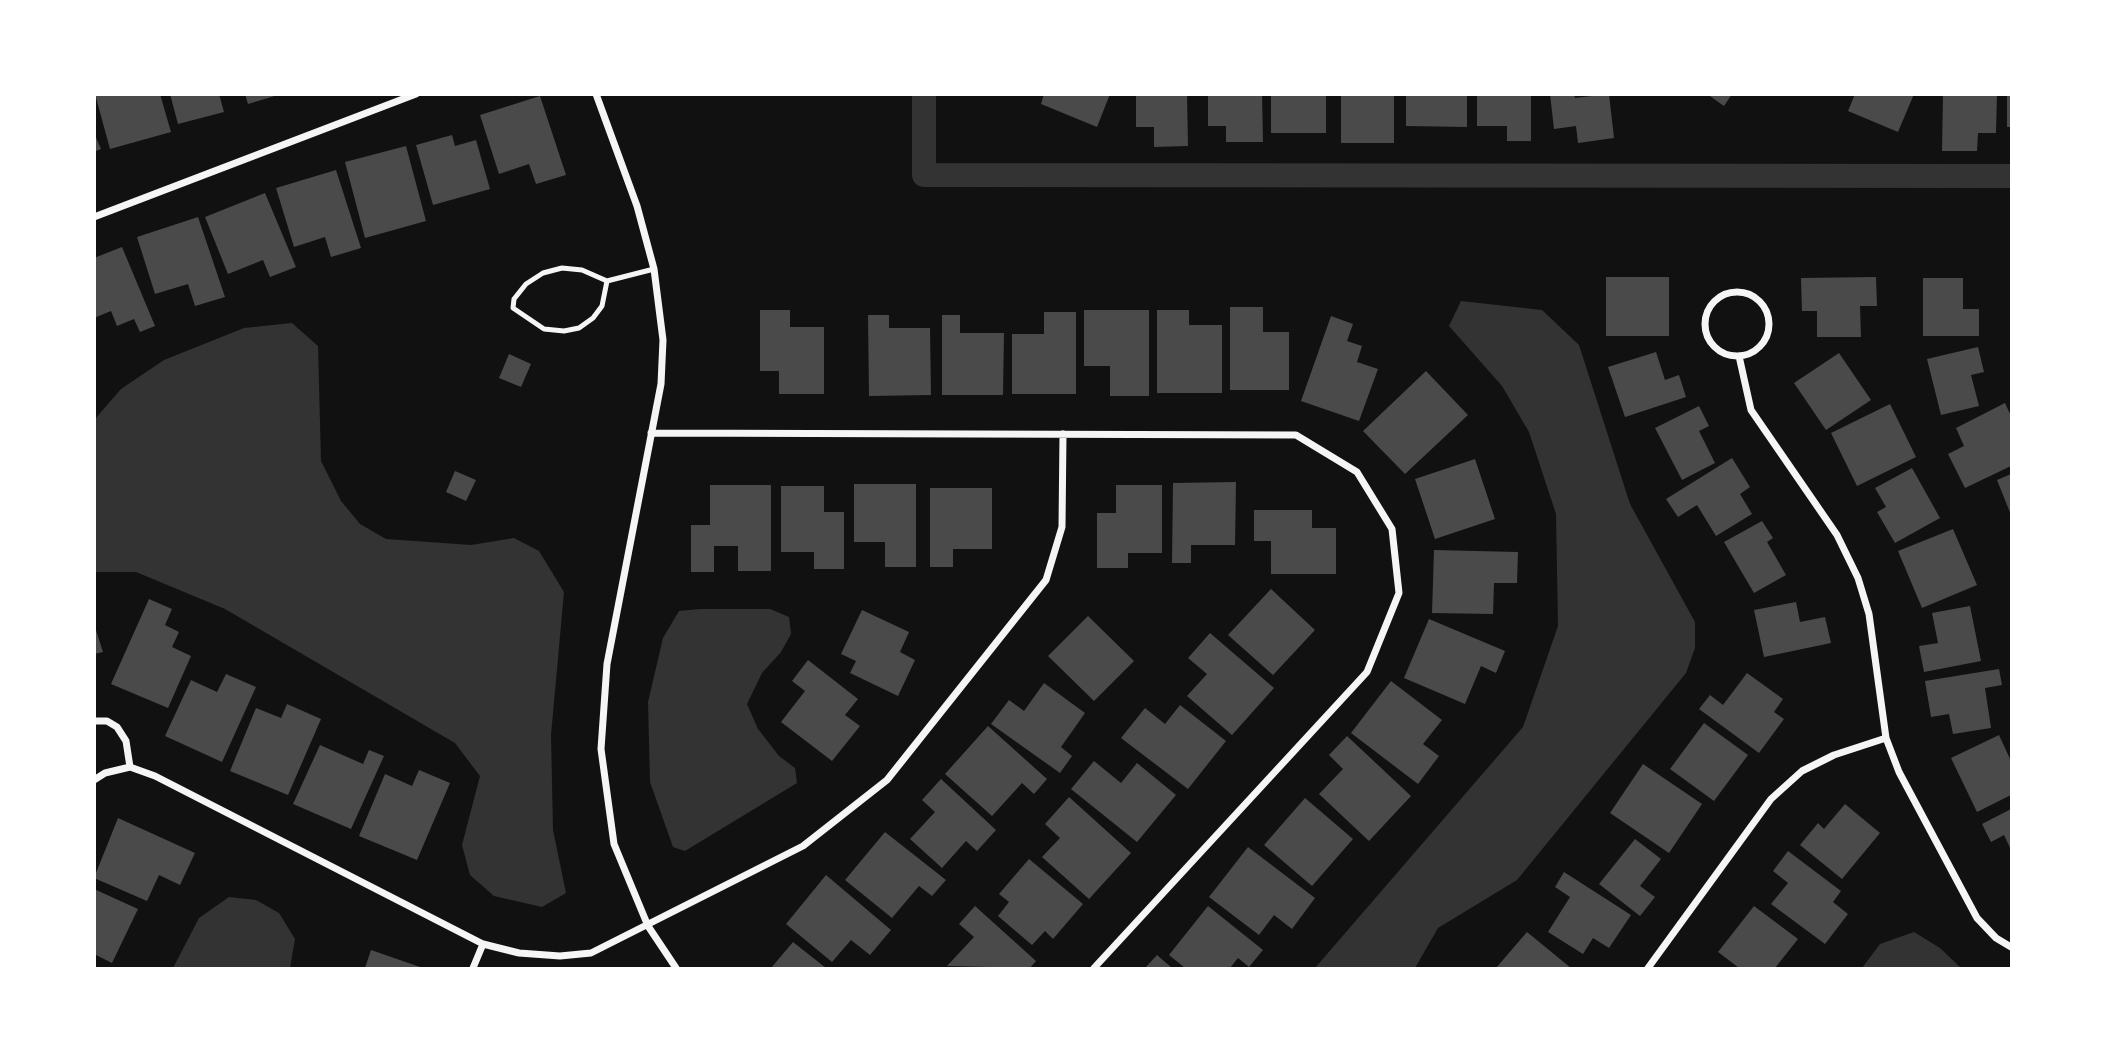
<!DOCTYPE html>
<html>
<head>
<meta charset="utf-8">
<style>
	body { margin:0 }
	#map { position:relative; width:2106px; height:1063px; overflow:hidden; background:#111; font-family:"Varela Round",sans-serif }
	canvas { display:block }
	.frame { position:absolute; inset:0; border:96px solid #fff; pointer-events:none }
</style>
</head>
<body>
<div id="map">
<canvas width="2106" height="1063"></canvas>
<div class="frame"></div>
</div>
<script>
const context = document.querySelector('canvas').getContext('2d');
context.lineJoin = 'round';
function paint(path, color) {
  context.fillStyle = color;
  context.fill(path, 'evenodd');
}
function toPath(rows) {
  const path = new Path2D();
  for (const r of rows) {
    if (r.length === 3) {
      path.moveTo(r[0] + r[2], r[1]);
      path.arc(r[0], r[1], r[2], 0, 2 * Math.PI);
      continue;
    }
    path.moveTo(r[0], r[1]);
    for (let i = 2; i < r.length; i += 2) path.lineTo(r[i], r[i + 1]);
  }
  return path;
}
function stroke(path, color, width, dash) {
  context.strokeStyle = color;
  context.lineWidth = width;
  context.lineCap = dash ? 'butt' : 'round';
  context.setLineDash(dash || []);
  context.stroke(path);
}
const water = toPath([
	[1461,301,1542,310,1579,345,1630,504,1695,622,1695,648,1686,673,1517,880,1438,928,1415,968,1315,968,1523,727,1558,626,1556,514,1529,432,1502,386,1449,326],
	[292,323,318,346,321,461,341,501,360,524,386,539,471,545,514,538,539,551,564,592,551,735,553,830,566,893,542,907,494,896,470,875,462,845,480,776,455,743,225,609,136,572,95,572,95,419,121,389,164,360,244,328],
	[700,609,770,609,789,617,791,634,781,652,762,673,747,704,758,729,779,756,795,768,797,783,685,851,673,847,650,782,648,702,663,638,679,611],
	[229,897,256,900,279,913,295,939,290,968,173,968,199,918],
	[1914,932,1940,948,1961,968,1862,968,1880,944]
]);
const canal = toPath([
	[924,94,924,175,2011,176]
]);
const building = toPath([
	[95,94,160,94,171,132,110,149],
	[170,94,219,94,224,112,178,124],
	[245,94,277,94,278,95,248,104],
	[1044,94,1110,94,1097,127,1041,104],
	[1136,94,1187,94,1188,146,1154,147,1154,127,1136,127],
	[1208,94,1262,94,1263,142,1226,142,1226,126,1208,126],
	[1271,94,1326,95,1326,133,1271,133],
	[1341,94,1394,94,1394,143,1341,143],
	[1406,94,1467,94,1467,127,1406,126],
	[1477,94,1531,94,1531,141,1507,141,1507,126,1477,126],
	[1550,94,1574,94,1575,98,1609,94,1614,138,1578,143,1576,126,1554,129],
	[1707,94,1732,94,1724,106],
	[1855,94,1914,94,1898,132,1848,111],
	[1943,94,1997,94,1996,133,1978,133,1977,151,1942,151],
	[2007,94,2011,94,2011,127,2007,127],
	[540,96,566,175,536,184,529,164,499,174,480,115],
	[94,133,101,149,94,152],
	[452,135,455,146,476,140,490,189,433,205,416,145],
	[406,146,426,221,365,238,345,162],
	[336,170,361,248,331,257,325,237,294,247,276,188],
	[265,193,296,267,270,277,263,260,228,274,205,217],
	[198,217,225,297,195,306,188,284,155,294,137,237],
	[122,247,155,326,140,332,134,319,117,326,111,311,94,318,94,258],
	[1606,277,1669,277,1669,336,1606,336],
	[1876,277,1877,306,1860,306,1861,337,1817,337,1817,311,1802,311,1801,278],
	[1923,278,1963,278,1963,309,1979,309,1979,336,1923,336],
	[1230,307,1263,307,1263,332,1289,332,1289,390,1230,390],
	[760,310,790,310,790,327,824,327,824,394,779,394,779,371,760,371],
	[1084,310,1149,310,1149,396,1110,396,1110,366,1084,366],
	[1157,310,1189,310,1189,325,1222,325,1222,393,1157,393],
	[1044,312,1076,312,1076,394,1012,394,1012,334,1044,334],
	[868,315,889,315,889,328,930,328,931,395,869,396],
	[942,315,960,315,960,333,1004,333,1003,395,942,395],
	[1331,316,1353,324,1347,341,1362,346,1357,362,1378,369,1359,421,1301,401],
	[1978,347,1984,372,1971,375,1979,406,1941,415,1927,359],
	[1656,352,1665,380,1679,375,1686,397,1625,417,1608,367],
	[1839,353,1871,400,1826,430,1794,383],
	[509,354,531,364,521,387,499,378],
	[1426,371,1468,415,1405,474,1363,431],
	[2005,403,2011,416,2011,466,1965,488,1948,454,1964,446,1956,428],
	[1890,404,1916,457,1857,486,1831,433],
	[1699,406,1709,426,1699,431,1715,463,1682,480,1655,428],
	[1732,458,1750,487,1740,494,1752,514,1716,536,1697,505,1678,517,1666,499],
	[1475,459,1495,519,1435,539,1415,479],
	[1912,468,1940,518,1895,543,1877,512,1886,507,1875,488],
	[455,471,476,480,466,501,446,492],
	[2011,474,2011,515,1997,480],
	[1236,482,1235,545,1191,545,1191,563,1172,563,1173,483],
	[854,484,916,484,916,567,885,567,885,542,854,542],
	[710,485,771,485,771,571,738,571,738,546,714,546,714,572,691,572,691,525,710,525],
	[1116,485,1162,485,1162,553,1128,553,1128,568,1097,568,1097,513,1116,513],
	[781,486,824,486,824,512,844,512,844,569,814,569,814,552,781,552],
	[930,488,992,488,992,549,953,549,953,567,930,567],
	[1254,510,1312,510,1312,528,1336,528,1336,574,1271,574,1271,541,1254,541],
	[1762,521,1773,538,1767,542,1786,575,1754,593,1724,542],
	[1953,529,1977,585,1922,608,1898,551],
	[1434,550,1518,552,1517,583,1494,583,1493,614,1432,613],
	[1271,589,1315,630,1273,675,1228,635],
	[149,599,172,609,165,625,179,632,172,647,191,656,168,708,111,684],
	[1796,602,1800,622,1825,617,1831,643,1764,657,1754,610],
	[1970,606,1981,661,1924,672,1919,646,1938,643,1932,613],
	[862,610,909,632,900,652,915,660,898,696,850,673,856,661,841,654],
	[1088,616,1134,661,1094,701,1048,656],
	[1429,619,1505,651,1496,673,1481,666,1465,704,1404,678],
	[94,624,103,652,94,654],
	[1210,633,1274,688,1232,735,1187,696,1207,674,1188,658],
	[808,660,858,699,845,715,860,726,832,761,781,722,805,691,792,681],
	[1999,669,2002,685,1985,688,1991,728,1953,734,1949,714,1931,717,1925,681],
	[1747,673,1783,699,1774,712,1784,719,1759,753,1699,709,1710,695,1723,705],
	[226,674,256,687,222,762,165,736,191,680,217,692],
	[1391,681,1442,720,1423,744,1439,756,1418,784,1351,733],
	[1044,683,1085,713,1061,747,1072,756,1060,773,991,724,1009,700,1024,711],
	[287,704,321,719,288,795,230,771,256,708,281,718],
	[1180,705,1226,741,1188,789,1121,738,1145,708,1165,724],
	[1704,723,1748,755,1714,801,1670,769],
	[988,726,1047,779,1034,794,1022,783,992,816,945,774],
	[1999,735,2011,761,2011,795,1977,812,1951,758],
	[1347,736,1411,796,1369,841,1319,794,1343,769,1329,755],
	[320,745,363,764,369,750,384,756,351,829,293,804],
	[1094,761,1121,783,1137,763,1176,795,1137,842,1071,789],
	[1643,764,1702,804,1669,853,1610,813],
	[419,770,450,783,417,860,359,836,385,774,412,786],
	[941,779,996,830,977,851,966,841,942,868,910,839,935,812,922,800],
	[1069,797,1131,853,1089,899,1042,857,1060,838,1045,824],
	[1305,798,1353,839,1312,886,1264,845],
	[1845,804,1880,833,1842,879,1800,845,1818,823,1824,829],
	[2011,809,2011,850,2004,835,1991,842,1982,824],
	[118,818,195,853,180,885,159,875,147,901,94,878],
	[885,832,946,880,932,896,919,886,892,918,845,880],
	[1635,839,1661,859,1640,886,1655,897,1640,916,1599,884],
	[1248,847,1315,898,1292,929,1274,915,1259,935,1209,897],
	[1788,851,1841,891,1833,902,1848,914,1825,944,1771,904,1788,883,1773,871],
	[1029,859,1083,904,1053,939,1045,931,1032,945,998,916,1009,902,999,894],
	[1564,872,1631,915,1609,948,1593,938,1583,954,1548,932,1570,897,1555,887],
	[826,875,891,930,870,955,851,940,832,962,786,924],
	[94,889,138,909,112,963,94,954],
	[975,906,1036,961,1030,968,947,966,974,937,959,924],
	[1208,906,1263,950,1249,967,1238,958,1230,968,1185,968,1169,955],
	[1754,906,1798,939,1775,968,1739,968,1718,952],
	[1527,932,1571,968,1496,968],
	[793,942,826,968,771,968],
	[371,950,423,968,365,968],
	[1157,955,1172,968,1145,968]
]);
const service = toPath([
	[607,281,602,306,593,318,579,328,564,331,544,329,513,308,514,299,526,284,543,273,562,268,582,270,607,281,654,269]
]);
const minor = toPath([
	[596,94,637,206,654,269,663,340,661,384,607,664,601,749,614,844,648,926,676,968],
	[94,217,416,94],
	[1737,324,32],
	[1739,356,1751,410,1837,535,1858,578,1869,614,1886,738,1899,772,1977,918,1996,938,2011,947],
	[651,433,1296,435,1357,472,1392,529,1399,593,1367,672,1094,968],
	[94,721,107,721,117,727,126,741,130,767],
	[94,780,105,773,130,767,155,776,483,944,519,953,560,956,591,953,803,846,887,780,1046,580,1062,527,1063,434],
	[473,968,483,944],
	[1648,968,1771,799,1802,771,1834,755,1886,738]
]);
paint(water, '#333');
stroke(canal, '#333', 24);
paint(building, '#4a4a4a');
stroke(service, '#f5f5f5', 5);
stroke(minor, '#f5f5f5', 7);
</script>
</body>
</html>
